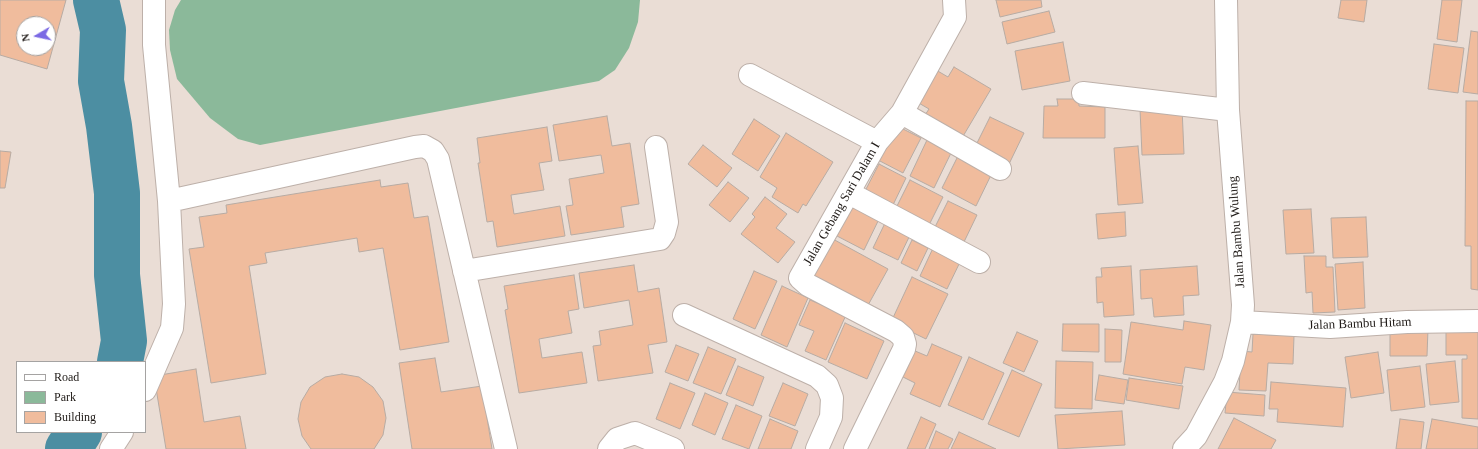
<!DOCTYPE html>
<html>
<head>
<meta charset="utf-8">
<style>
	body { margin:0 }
	#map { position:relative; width:1478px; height:449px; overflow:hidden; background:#eaddd5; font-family:"Times New Roman",serif }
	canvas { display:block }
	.legend { position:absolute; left:16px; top:361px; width:130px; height:72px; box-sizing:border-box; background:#fff; border:1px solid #a5a3a2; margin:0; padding:5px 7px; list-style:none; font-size:12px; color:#1f1a17 }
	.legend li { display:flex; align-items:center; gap:8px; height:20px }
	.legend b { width:20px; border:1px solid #a5a3a2 }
	.north { position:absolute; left:16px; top:16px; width:40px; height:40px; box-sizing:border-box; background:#fff; border:1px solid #a5a3a2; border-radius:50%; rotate:261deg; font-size:11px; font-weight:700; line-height:16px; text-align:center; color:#1f1a17 }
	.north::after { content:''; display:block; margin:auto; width:14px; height:18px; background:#7b69e4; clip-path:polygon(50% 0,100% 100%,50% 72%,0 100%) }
</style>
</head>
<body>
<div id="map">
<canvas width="1478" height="449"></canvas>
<ul class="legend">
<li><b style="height:5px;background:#fff"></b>Road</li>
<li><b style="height:11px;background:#8bb99a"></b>Park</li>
<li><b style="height:11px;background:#f0bc9d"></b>Building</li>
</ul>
<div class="north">N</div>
</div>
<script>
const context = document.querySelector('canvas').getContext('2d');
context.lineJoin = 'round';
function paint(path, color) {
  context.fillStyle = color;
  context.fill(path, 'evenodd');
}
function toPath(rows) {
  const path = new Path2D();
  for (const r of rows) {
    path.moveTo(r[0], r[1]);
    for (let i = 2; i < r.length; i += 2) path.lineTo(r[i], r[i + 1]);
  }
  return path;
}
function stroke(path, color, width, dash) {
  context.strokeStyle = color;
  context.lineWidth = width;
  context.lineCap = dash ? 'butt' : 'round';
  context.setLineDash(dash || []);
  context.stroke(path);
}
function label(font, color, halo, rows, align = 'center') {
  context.font = font + ' "Times New Roman",serif';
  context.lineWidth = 3;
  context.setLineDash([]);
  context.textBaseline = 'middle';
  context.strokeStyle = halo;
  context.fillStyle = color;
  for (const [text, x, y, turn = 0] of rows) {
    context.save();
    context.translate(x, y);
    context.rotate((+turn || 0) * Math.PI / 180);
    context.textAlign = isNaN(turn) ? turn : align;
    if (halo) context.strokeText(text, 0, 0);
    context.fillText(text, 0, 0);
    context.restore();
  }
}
const green = toPath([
	[181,0,640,0,638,22,629,48,615,70,599,81,260,145,238,139,210,118,177,79,170,50,169,30,175,10]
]);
const river = toPath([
	[96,0,103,30,101,81,109,126,117,193,117,275,124,341,120,362],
	[68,449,79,432]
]);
const building = toPath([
	[0,0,66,0,47,69,0,55,0,0],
	[24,24,48,24,48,48,24,48,24,24],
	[996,0,1041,0,1042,7,1000,17,996,0],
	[1341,0,1367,0,1364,22,1338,18,1341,0],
	[1442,0,1462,0,1457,42,1437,39,1442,0],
	[1049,11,1055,32,1007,44,1002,22,1049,11],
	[1471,31,1478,32,1478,94,1463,92,1471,31],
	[1063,42,1070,81,1022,90,1015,51,1063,42],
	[1434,44,1464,48,1458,93,1428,89,1434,44],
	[954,67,991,89,962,138,925,115,929,109,917,102,936,70,948,77,954,67],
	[1057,99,1079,99,1079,106,1105,107,1105,138,1043,138,1044,106,1058,106,1057,99],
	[1466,101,1478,101,1478,290,1471,289,1471,246,1465,246,1466,101],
	[1182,107,1184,154,1142,155,1140,109,1182,107],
	[607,116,612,146,630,143,639,204,621,207,624,227,571,235,566,206,573,205,569,179,604,173,601,155,559,161,553,125,607,116],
	[990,117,1024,133,1009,164,975,147,990,117],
	[754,119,780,136,758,171,732,154,754,119],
	[895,125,921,138,903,173,878,160,895,125],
	[547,127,552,161,539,163,544,190,511,195,514,214,560,206,565,236,497,247,493,221,487,222,478,163,480,163,477,138,547,127],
	[786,133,833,162,806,206,803,204,798,213,772,197,777,188,760,177,786,133],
	[927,140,951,153,934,188,910,176,927,140],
	[703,145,732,168,717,187,688,164,703,145],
	[1138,146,1143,203,1118,205,1114,148,1138,146],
	[0,151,11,152,5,188,0,188,0,151],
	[959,154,993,171,976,206,942,188,959,154],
	[879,164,906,178,892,207,864,193,879,164],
	[380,180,381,187,408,183,414,218,428,216,449,342,400,350,383,248,359,252,357,238,265,253,267,263,249,266,266,374,211,383,189,249,204,247,199,217,227,213,226,205,380,180],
	[910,180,943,197,928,227,895,210,910,180],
	[728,182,749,198,730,222,709,205,728,182],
	[765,197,787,214,776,228,795,242,778,263,741,234,755,217,752,214,765,197],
	[948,201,977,215,963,244,934,229,948,201],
	[853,202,881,215,864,250,837,236,853,202],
	[1311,209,1314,253,1286,254,1283,210,1311,209],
	[1125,212,1126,236,1098,239,1096,214,1125,212],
	[1366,217,1368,257,1333,258,1331,218,1366,217],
	[886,221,911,233,898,260,873,248,886,221],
	[831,238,888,269,867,307,811,276,831,238],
	[912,240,928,248,917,271,901,263,912,240],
	[934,246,961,260,947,289,920,276,934,246],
	[1304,256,1326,256,1326,267,1333,267,1335,312,1313,313,1312,292,1306,293,1304,256],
	[1363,262,1365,308,1338,310,1335,264,1363,262],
	[634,265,638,292,659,288,667,342,648,345,653,373,598,381,593,346,601,345,599,331,633,325,629,300,584,308,579,273,634,265],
	[1131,266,1134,315,1104,317,1103,302,1097,303,1096,277,1102,277,1101,268,1131,266],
	[1197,266,1199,295,1183,296,1184,315,1154,317,1152,298,1141,299,1140,270,1197,266],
	[754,271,777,281,755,329,733,319,754,271],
	[574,275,579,309,568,311,572,333,539,339,542,358,582,352,587,383,519,393,505,310,508,309,504,286,574,275],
	[912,277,948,294,926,339,891,322,912,277],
	[782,286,808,298,787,347,761,335,782,286],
	[810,300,846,315,826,360,805,351,814,331,799,325,810,300],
	[1184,321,1211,325,1204,370,1185,367,1182,384,1123,374,1131,322,1183,330,1184,321],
	[845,323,884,341,867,379,828,362,845,323],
	[1063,324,1099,324,1099,352,1062,351,1063,324],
	[1105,329,1122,330,1121,362,1105,362,1105,329],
	[1390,329,1428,329,1427,356,1390,356,1390,329],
	[1478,329,1478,419,1462,418,1462,359,1467,359,1467,355,1446,355,1446,330,1478,329],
	[1017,332,1038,341,1024,372,1003,363,1017,332],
	[1253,334,1294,336,1293,364,1268,363,1266,391,1239,390,1241,351,1252,352,1253,334],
	[932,344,962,357,940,407,910,394,915,383,897,374,908,348,927,356,932,344],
	[676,345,699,354,688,381,665,372,676,345],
	[708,347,736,359,721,394,693,383,708,347],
	[1378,352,1384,393,1351,398,1345,357,1378,352],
	[969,357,1004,373,983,420,948,405,969,357],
	[435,358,441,392,482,386,492,449,412,449,399,363,435,358],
	[1056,361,1093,362,1092,409,1055,408,1056,361],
	[1455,361,1459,402,1430,405,1426,364,1455,361],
	[738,366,764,377,753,406,726,395,738,366],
	[1420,366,1425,407,1391,411,1387,370,1420,366],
	[196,369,204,422,240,416,246,449,166,449,154,376,196,369],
	[1012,370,1042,384,1019,437,988,424,1012,370],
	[342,374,359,377,373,387,383,401,386,418,383,435,374,449,311,449,302,436,298,419,301,402,310,387,325,377,342,374],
	[1099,375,1128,380,1124,404,1095,400,1099,375],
	[1129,378,1183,386,1179,409,1126,400,1129,378],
	[1271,382,1346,388,1343,427,1277,422,1278,409,1269,409,1271,382],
	[670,383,695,393,680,429,656,419,670,383],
	[783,383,808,394,795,426,769,416,783,383],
	[1227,392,1265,395,1264,416,1225,413,1227,392],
	[705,393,728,403,715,435,692,425,705,393],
	[736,405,762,416,749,449,722,439,736,405],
	[1122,411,1125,445,1058,449,1055,415,1122,411],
	[921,417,936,424,925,449,907,449,921,417],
	[1234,418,1276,440,1271,449,1218,449,1234,418],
	[770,419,798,431,791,449,758,449,770,419],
	[1400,419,1424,422,1421,449,1396,449,1400,419],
	[1432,419,1478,427,1478,449,1426,449,1432,419],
	[936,431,953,439,948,449,929,449,936,431],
	[959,432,996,449,951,449,959,432]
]);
const minor = toPath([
	[750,75,877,142],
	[1083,93,1228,110],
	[902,113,1000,169],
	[849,193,979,262],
	[169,201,415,147,424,146,433,151,438,159,506,449],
	[464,271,660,239,664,233,667,222,656,147],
	[684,315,817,376,827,385,832,398,831,417,817,449],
	[1242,322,1330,327,1407,322,1478,321],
	[145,390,172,328,174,304,169,201,154,45,154,0],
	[111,449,122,432],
	[609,449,617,439,635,433,673,449],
	[855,449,904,349,905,344,903,337,896,331,808,285,800,278,877,142,902,113,955,17,954,0],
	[1184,449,1196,436,1225,382,1233,361,1242,322,1243,305,1228,110,1226,0]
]);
const streetNames = [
	["Jalan Gebang Sari Dalam I",842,204,-60],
	["Jalan Bambu Wulung",1237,232,-94],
	["Jalan Bambu Hitam",1360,324,-2]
];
paint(green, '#8bb99a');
stroke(river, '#4c8ea2', 46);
paint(building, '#f0bc9d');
stroke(building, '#b7aba3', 1);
stroke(minor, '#bdb0a9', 24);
stroke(minor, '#fff', 22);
label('13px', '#1f1a17', '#fff', streetNames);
</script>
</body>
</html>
